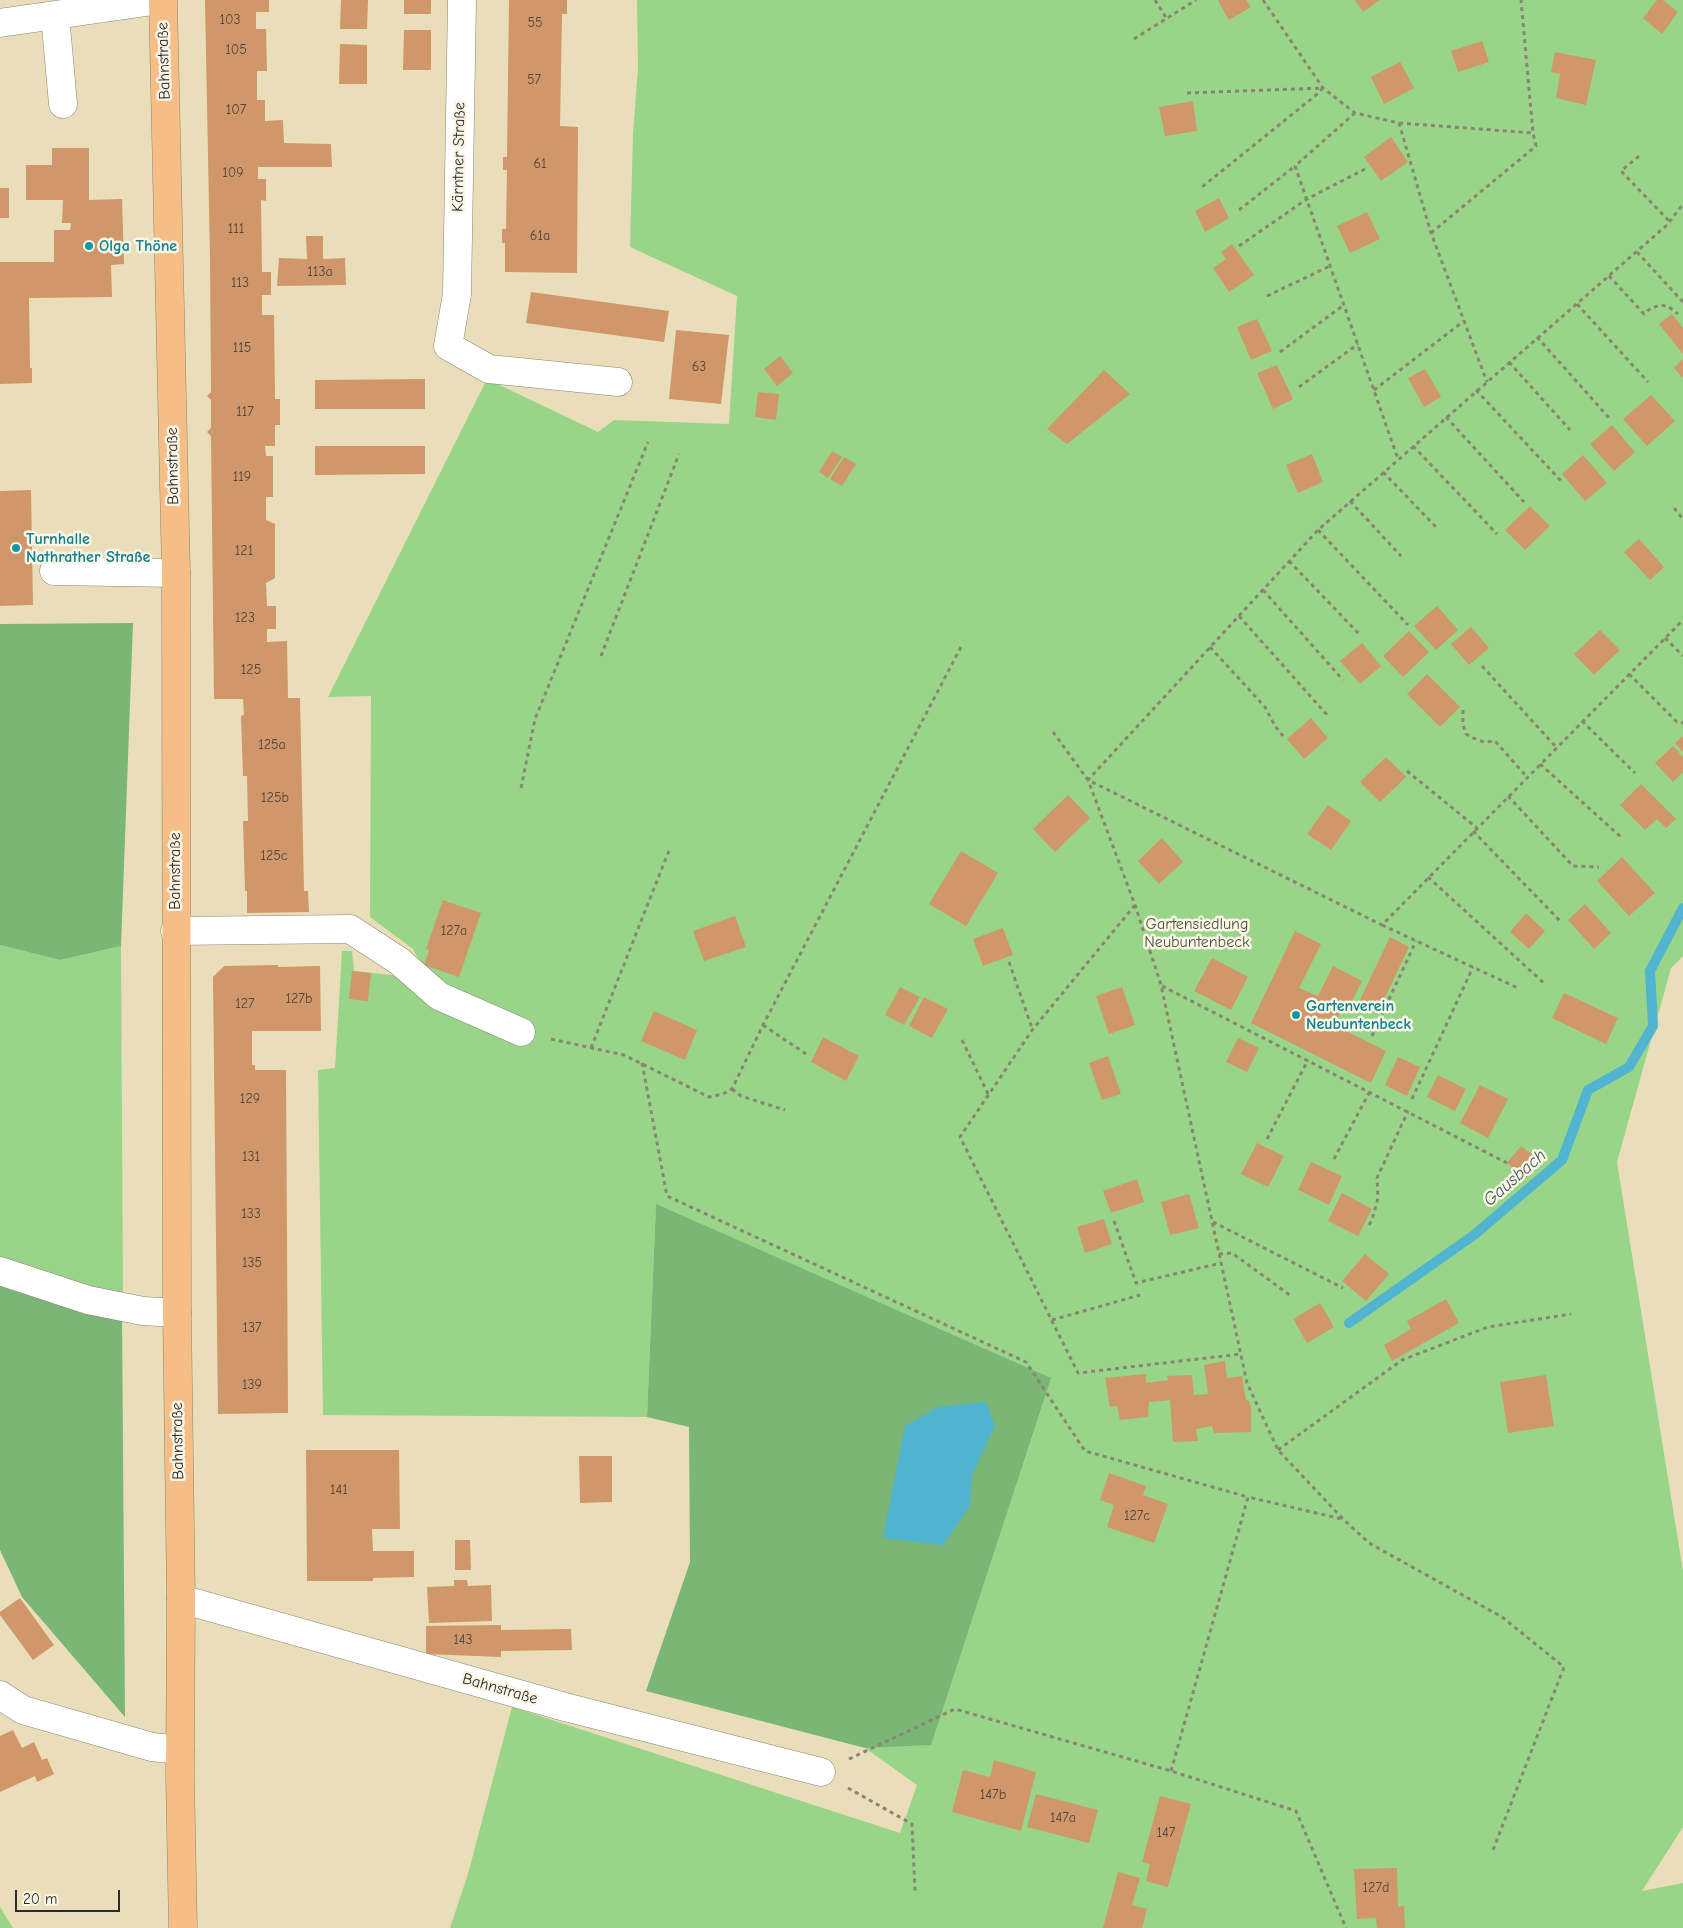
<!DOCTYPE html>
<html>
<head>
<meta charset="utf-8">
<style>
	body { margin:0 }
	#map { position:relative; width:1683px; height:1928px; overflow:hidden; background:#e9deb9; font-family:"Comic Neue",sans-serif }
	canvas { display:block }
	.scale { position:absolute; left:15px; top:1890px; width:105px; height:22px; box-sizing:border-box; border:2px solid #2b2b2b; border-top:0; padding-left:6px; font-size:15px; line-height:18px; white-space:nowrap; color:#2b2b2b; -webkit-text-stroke:4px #fcf5e5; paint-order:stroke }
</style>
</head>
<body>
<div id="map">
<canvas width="1683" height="1928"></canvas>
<div class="scale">20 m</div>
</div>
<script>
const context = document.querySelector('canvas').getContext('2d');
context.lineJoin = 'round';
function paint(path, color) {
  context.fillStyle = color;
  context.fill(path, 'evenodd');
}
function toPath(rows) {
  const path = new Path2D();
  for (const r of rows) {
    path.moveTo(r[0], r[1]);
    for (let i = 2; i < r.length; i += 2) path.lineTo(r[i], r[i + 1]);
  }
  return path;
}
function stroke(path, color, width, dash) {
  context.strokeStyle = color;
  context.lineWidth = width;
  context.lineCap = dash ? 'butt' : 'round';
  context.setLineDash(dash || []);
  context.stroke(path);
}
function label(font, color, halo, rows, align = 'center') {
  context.font = font + ' "Comic Neue",sans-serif';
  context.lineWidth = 5;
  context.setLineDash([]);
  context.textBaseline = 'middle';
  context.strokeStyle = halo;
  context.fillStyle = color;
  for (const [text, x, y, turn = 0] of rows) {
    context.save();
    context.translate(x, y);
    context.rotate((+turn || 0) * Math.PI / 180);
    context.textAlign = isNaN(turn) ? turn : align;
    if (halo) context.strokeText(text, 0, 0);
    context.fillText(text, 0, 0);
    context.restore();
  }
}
const green = toPath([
	[637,0,1683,0,1683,956,1671,968,1617,1162,1683,1571,1683,1827,1642,1891,1683,1883,1683,1928,450,1928,468,1874,512,1707,900,1833,917,1785,865,1748,931,1744,656,1205,647,1417,323,1415,318,1070,335,1068,342,951,352,951,354,971,410,977,422,966,413,949,370,917,371,696,328,697,487,379,598,432,614,420,729,424,737,296,630,247,633,134,638,68],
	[0,945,60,960,121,946,123,1297,0,1262],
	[0,1907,13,1928,0,1928]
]);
const forest = toPath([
	[133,623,121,946,60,960,0,945,0,624],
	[656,1204,1051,1378,931,1745,865,1748,646,1691,690,1562,689,1427,647,1417],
	[0,1278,122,1314,125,1717,22,1597,0,1550]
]);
const water = toPath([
	[986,1402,995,1426,972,1475,970,1506,943,1545,883,1538,905,1426,938,1407]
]);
const stream = toPath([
	[1349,1323,1474,1235,1562,1160,1588,1090,1629,1067,1653,1026,1650,971,1683,908]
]);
const building = toPath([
	[205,0,269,0,269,12,256,12,256,29,266,29,267,71,257,71,257,100,265,100,265,121,283,120,284,143,331,144,332,167,258,167,258,179,266,179,266,201,261,200,262,272,271,272,271,295,262,295,262,315,274,315,275,399,280,399,280,425,275,425,275,446,265,446,266,456,273,456,273,497,266,497,266,520,275,524,275,578,266,583,267,606,276,606,276,629,267,629,267,642,287,641,288,698,300,698,304,891,308,891,309,912,247,913,247,891,245,891,243,821,248,821,247,776,243,776,241,716,244,715,243,699,214,699,211,436,207,432,211,428,211,400,207,396,211,392,210,259],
	[341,0,368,0,367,29,340,29],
	[404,0,431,0,431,14,404,14],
	[509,0,567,0,567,14,562,14,560,126,578,127,577,273,505,272,505,243,502,243,502,229,506,229,507,170,503,170,503,157,507,157],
	[1219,0,1246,0,1251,7,1229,20,1218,1],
	[1355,0,1380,0,1363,12],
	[1657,0,1663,0,1678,12,1662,34,1643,18],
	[404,30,431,30,431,70,403,70],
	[1482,41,1489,62,1458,72,1451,51],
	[340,44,367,45,367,84,339,84],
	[1555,52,1596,60,1586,105,1556,98,1560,74,1551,72],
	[1400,62,1414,88,1384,104,1371,77],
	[1193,101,1197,131,1165,136,1159,107],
	[1391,137,1408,162,1381,181,1364,157],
	[52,148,89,148,89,200,122,199,124,264,111,265,112,297,29,298,30,368,32,368,32,383,0,384,0,262,54,262,54,230,70,230,71,223,62,223,63,200,26,200,26,165,52,165],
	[0,188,9,188,9,218,0,218],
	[1219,198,1229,218,1205,232,1195,211],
	[1367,212,1380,239,1350,253,1337,226],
	[306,236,323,236,323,259,345,258,346,285,277,286,279,258,307,259],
	[1232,244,1254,275,1229,292,1213,268,1226,259,1221,252],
	[531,292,669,311,664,342,526,323],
	[1672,314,1683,328,1683,354,1659,324],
	[1257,319,1272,351,1251,360,1237,327],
	[676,330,729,335,721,404,669,399],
	[780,356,793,373,777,386,764,369],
	[1683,359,1683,378,1674,368],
	[1277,365,1293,399,1273,409,1257,373],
	[1425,369,1441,397,1424,407,1408,378],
	[1104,370,1130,394,1067,444,1047,429],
	[425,379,425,409,315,409,315,380],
	[758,392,779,394,776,420,755,417],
	[1651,395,1675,421,1647,446,1623,419],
	[1612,425,1635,452,1614,471,1590,444],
	[315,446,425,446,425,474,315,475],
	[832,451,842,457,828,478,819,472],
	[1312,454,1323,482,1298,493,1286,465],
	[1583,455,1607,483,1585,501,1562,474],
	[844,457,856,464,842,486,830,479],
	[31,490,33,605,0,606,0,491],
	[1530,506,1550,526,1525,550,1505,530],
	[1639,539,1664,567,1650,580,1624,552],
	[1437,606,1458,630,1436,650,1414,626],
	[1471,627,1489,648,1469,665,1451,644],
	[1600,630,1620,650,1594,675,1574,654],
	[1409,631,1429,652,1403,677,1383,656],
	[1362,643,1381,666,1360,684,1340,661],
	[1427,674,1460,707,1440,727,1407,694],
	[1311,718,1328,738,1304,759,1287,739],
	[1683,736,1683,752,1675,743],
	[1673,746,1683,757,1683,772,1673,782,1655,763],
	[1386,757,1406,777,1380,802,1360,782],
	[1641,784,1676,819,1666,828,1657,819,1645,830,1620,805],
	[1068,795,1090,818,1055,852,1033,829],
	[1328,805,1351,821,1331,850,1307,834],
	[1162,838,1183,862,1159,884,1138,861],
	[961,851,998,873,966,926,929,904],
	[1622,857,1655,893,1629,916,1597,881],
	[443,900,481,913,459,977,424,965,429,950,426,949],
	[1585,904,1611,933,1594,949,1568,920],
	[1526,913,1545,931,1529,949,1510,932],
	[735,916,746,947,704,961,693,931],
	[1003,928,1013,955,983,966,973,939],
	[1295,931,1321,944,1299,988,1318,996,1333,966,1362,981,1347,1011,1342,1008,1334,1025,1386,1051,1371,1083,1251,1023],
	[1390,937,1409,947,1377,1014,1358,1004],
	[1212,958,1248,977,1231,1010,1194,991],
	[278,965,278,967,320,966,321,1031,252,1031,252,1065,255,1065,255,1070,286,1070,288,1413,218,1414,213,977,224,966],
	[352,971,371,973,368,1001,349,999],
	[900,987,920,997,904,1025,885,1015],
	[1122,987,1135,1025,1109,1034,1096,996],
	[1564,993,1618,1018,1606,1044,1552,1018],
	[924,997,948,1009,932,1038,909,1026],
	[654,1011,697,1030,685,1060,641,1041],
	[823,1037,859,1056,846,1081,811,1062],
	[1238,1038,1259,1048,1247,1072,1226,1062],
	[1108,1056,1121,1094,1102,1100,1089,1063],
	[1398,1057,1420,1067,1407,1096,1385,1085],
	[1438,1075,1466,1089,1455,1111,1427,1097],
	[1480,1085,1508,1099,1488,1138,1460,1123],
	[1257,1143,1284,1156,1268,1187,1241,1174],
	[1521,1146,1540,1161,1526,1178,1507,1163],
	[1311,1162,1342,1176,1329,1205,1298,1190],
	[1137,1179,1144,1202,1111,1213,1103,1191],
	[1342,1193,1372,1209,1358,1236,1328,1221],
	[1189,1194,1199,1228,1170,1235,1161,1202],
	[1104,1219,1112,1244,1085,1253,1077,1227],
	[1365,1254,1389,1274,1366,1301,1342,1281],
	[1446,1299,1459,1323,1392,1361,1384,1345,1411,1329,1407,1321],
	[1320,1303,1334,1327,1307,1343,1293,1319],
	[1225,1361,1227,1378,1242,1376,1246,1400,1249,1401,1251,1407,1251,1432,1214,1433,1212,1426,1196,1429,1198,1441,1173,1442,1170,1400,1149,1402,1148,1417,1120,1420,1117,1406,1110,1407,1105,1378,1146,1374,1146,1383,1168,1380,1167,1376,1192,1375,1194,1395,1208,1394,1204,1365],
	[1546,1375,1554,1426,1508,1433,1500,1382],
	[306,1450,399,1450,400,1529,372,1529,373,1551,414,1551,414,1577,373,1578,373,1581,307,1581],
	[579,1456,612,1456,612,1502,580,1503],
	[1109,1473,1146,1486,1143,1495,1168,1504,1154,1543,1107,1527,1114,1505,1100,1500],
	[455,1540,470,1540,471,1570,455,1570],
	[454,1580,467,1580,468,1586,491,1585,492,1621,429,1623,427,1587,454,1586],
	[20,1598,54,1645,33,1660,0,1615,0,1612],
	[501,1625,501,1630,571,1629,572,1650,501,1651,501,1657,426,1654,426,1626],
	[13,1730,22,1748,34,1742,42,1760,47,1758,54,1774,37,1782,35,1776,0,1792,0,1736],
	[994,1760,1036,1772,1021,1831,952,1812,963,1770,990,1777],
	[1036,1794,1098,1810,1089,1843,1027,1827],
	[1160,1796,1191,1804,1168,1887,1146,1881,1150,1864,1142,1862],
	[1397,1868,1398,1907,1404,1906,1405,1928,1377,1928,1376,1918,1357,1919,1354,1869],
	[1118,1872,1140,1878,1132,1905,1147,1909,1142,1928,1103,1928]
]);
const path = toPath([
	[1155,0,1167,19],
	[1263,0,1323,88,1355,113,1399,123,1431,233,1487,382],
	[1134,39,1196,0],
	[1187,93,1323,88,1315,96,1202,187],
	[1355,113,1295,166,1398,459],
	[1399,123,1533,133],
	[1639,156,1621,171,1670,222],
	[1239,210,1295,166],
	[1431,233,1536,146,1533,133,1521,0],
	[1239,246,1307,199,1365,169],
	[1637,252,1683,302],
	[1609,276,1644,314,1651,308,1661,305,1669,307,1678,314],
	[1267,296,1330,266],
	[1577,304,1648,382],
	[1537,337,1611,420],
	[1280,352,1344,305],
	[1509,362,1570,430],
	[1299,387,1358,344],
	[1374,390,1464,321],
	[1476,390,1562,482],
	[1446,417,1524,502],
	[1413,446,1497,534],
	[1383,472,1437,528],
	[1350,501,1401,556],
	[1674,508,1683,519],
	[1318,530,1408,625],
	[1289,561,1361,636],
	[1263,590,1343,680],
	[1239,616,1328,716],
	[1665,638,1683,656],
	[1210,647,1265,707,1275,726,1283,736],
	[601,656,679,454],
	[1482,666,1556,747],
	[1629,674,1677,722,1683,723],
	[1463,710,1463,725,1466,734,1473,738,1484,742,1495,741,1527,777],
	[1582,721,1635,773],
	[1053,732,1088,780,1382,925,1683,620],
	[1540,764,1622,838],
	[1407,771,1477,828],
	[521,788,535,719,648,442],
	[1508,796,1573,866,1599,867],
	[1473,831,1560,921],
	[1428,877,1546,985],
	[1135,905,1033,1029,960,1137,1078,1373,1241,1354],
	[1382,925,1520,989],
	[1009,962,1032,1028],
	[1162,986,1507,1163],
	[763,1025,809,1056],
	[1372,1036,1416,941],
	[551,1039,624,1055,709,1097,723,1094,732,1089,763,1025,962,645],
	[962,1040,989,1096],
	[591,1048,670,848],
	[642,1063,667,1196,1026,1362,1085,1451,1248,1497],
	[732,1089,741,1096,785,1110],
	[1412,1099,1473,967],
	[1267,1139,1308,1060],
	[1334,1159,1370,1091],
	[1114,1221,1136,1283,1221,1263],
	[1213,1222,1343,1288],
	[1369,1225,1372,1220,1378,1198,1377,1178,1408,1111],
	[1219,1254,1232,1253,1291,1296],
	[1052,1320,1140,1295],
	[1278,1450,1402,1360,1488,1327,1571,1314],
	[849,1759,955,1709,1171,1771,1296,1811,1346,1928],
	[1171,1771,1248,1497,1342,1519],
	[848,1788,912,1824,915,1891],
	[1493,1850,1564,1667,1502,1617,1369,1543,1343,1519,1278,1450,1247,1383,1161,985,1135,905,1088,780,1318,530,1667,225,1683,204]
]);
const minor = toPath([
	[462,0,457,294,448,346,489,369,618,382],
	[55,15,63,104],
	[0,23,160,0],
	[54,571,176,573],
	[175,931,350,929,399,961,439,996,521,1032],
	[0,1271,88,1300,143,1311,177,1313],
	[181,1599,565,1707,821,1772],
	[0,1695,23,1710,152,1747,180,1750]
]);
const major = toPath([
	[163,0,176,573,177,1313,181,1599,180,1777,183,1928]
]);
const markers = [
	[89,246,5,"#0f9aa8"],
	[16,548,5,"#0f9aa8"],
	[1296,1015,5,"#0f9aa8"]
];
const numberNames = [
	["103",230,20],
	["55",535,23],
	["105",236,50],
	["57",534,80],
	["107",236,110],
	["61",540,164],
	["109",233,173],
	["111",236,229],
	["61a",540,236],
	["113a",320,272],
	["113",240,283],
	["115",242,348],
	["63",699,367],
	["117",245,412],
	["119",242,477],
	["121",244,551],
	["123",245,618],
	["125",251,670],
	["125a",272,745],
	["125b",275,798],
	["125c",274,856],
	["127a",454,931],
	["127b",299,999],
	["127",245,1004],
	["129",250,1099],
	["131",251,1157],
	["133",251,1214],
	["135",252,1263],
	["137",252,1328],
	["139",252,1385],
	["141",339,1490],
	["127c",1137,1516],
	["143",463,1640],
	["147b",993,1795],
	["147a",1063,1818],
	["147",1166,1833],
	["127d",1376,1888]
];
const streetNames = [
	["Bahnstraße",164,61,-92],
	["Kärntner Straße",459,157,-89],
	["Bahnstraße",173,466,-91],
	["Bahnstraße",175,871,-90],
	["Bahnstraße",178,1441,-91],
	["Bahnstraße",500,1689,16]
];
const cultureNames = [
	["Olga Thöne",99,246],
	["Turnhalle",26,539],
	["Nathrather Straße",26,557],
	["Gartenverein",1306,1006],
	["Neubuntenbeck",1306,1024]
];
const parkNames = [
	["Gartensiedlung",1197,924],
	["Neubuntenbeck",1197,942]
];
const waterNames = [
	["Gausbach",1515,1178,-41]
];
paint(green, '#99d589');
paint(forest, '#7ab675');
paint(water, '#51b4d0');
stroke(stream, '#51b4d0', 10);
paint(building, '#d0976a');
stroke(minor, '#8a8472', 29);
stroke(major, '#8a8472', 29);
stroke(path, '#8a8472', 3, [4, 4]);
stroke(minor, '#fff', 28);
stroke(major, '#f6be87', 28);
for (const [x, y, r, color] of markers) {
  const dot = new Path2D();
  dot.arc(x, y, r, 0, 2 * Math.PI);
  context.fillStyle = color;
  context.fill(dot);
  stroke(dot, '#fcf5e5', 2);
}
label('14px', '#54463b', null, numberNames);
label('16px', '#2b2b2b', '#fcf5e5', streetNames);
label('bold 16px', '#0d838f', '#fcf5e5', cultureNames, 'left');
label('16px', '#465642', '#fcf5e5', parkNames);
label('italic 18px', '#385b65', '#fcf5e5', waterNames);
</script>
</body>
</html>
